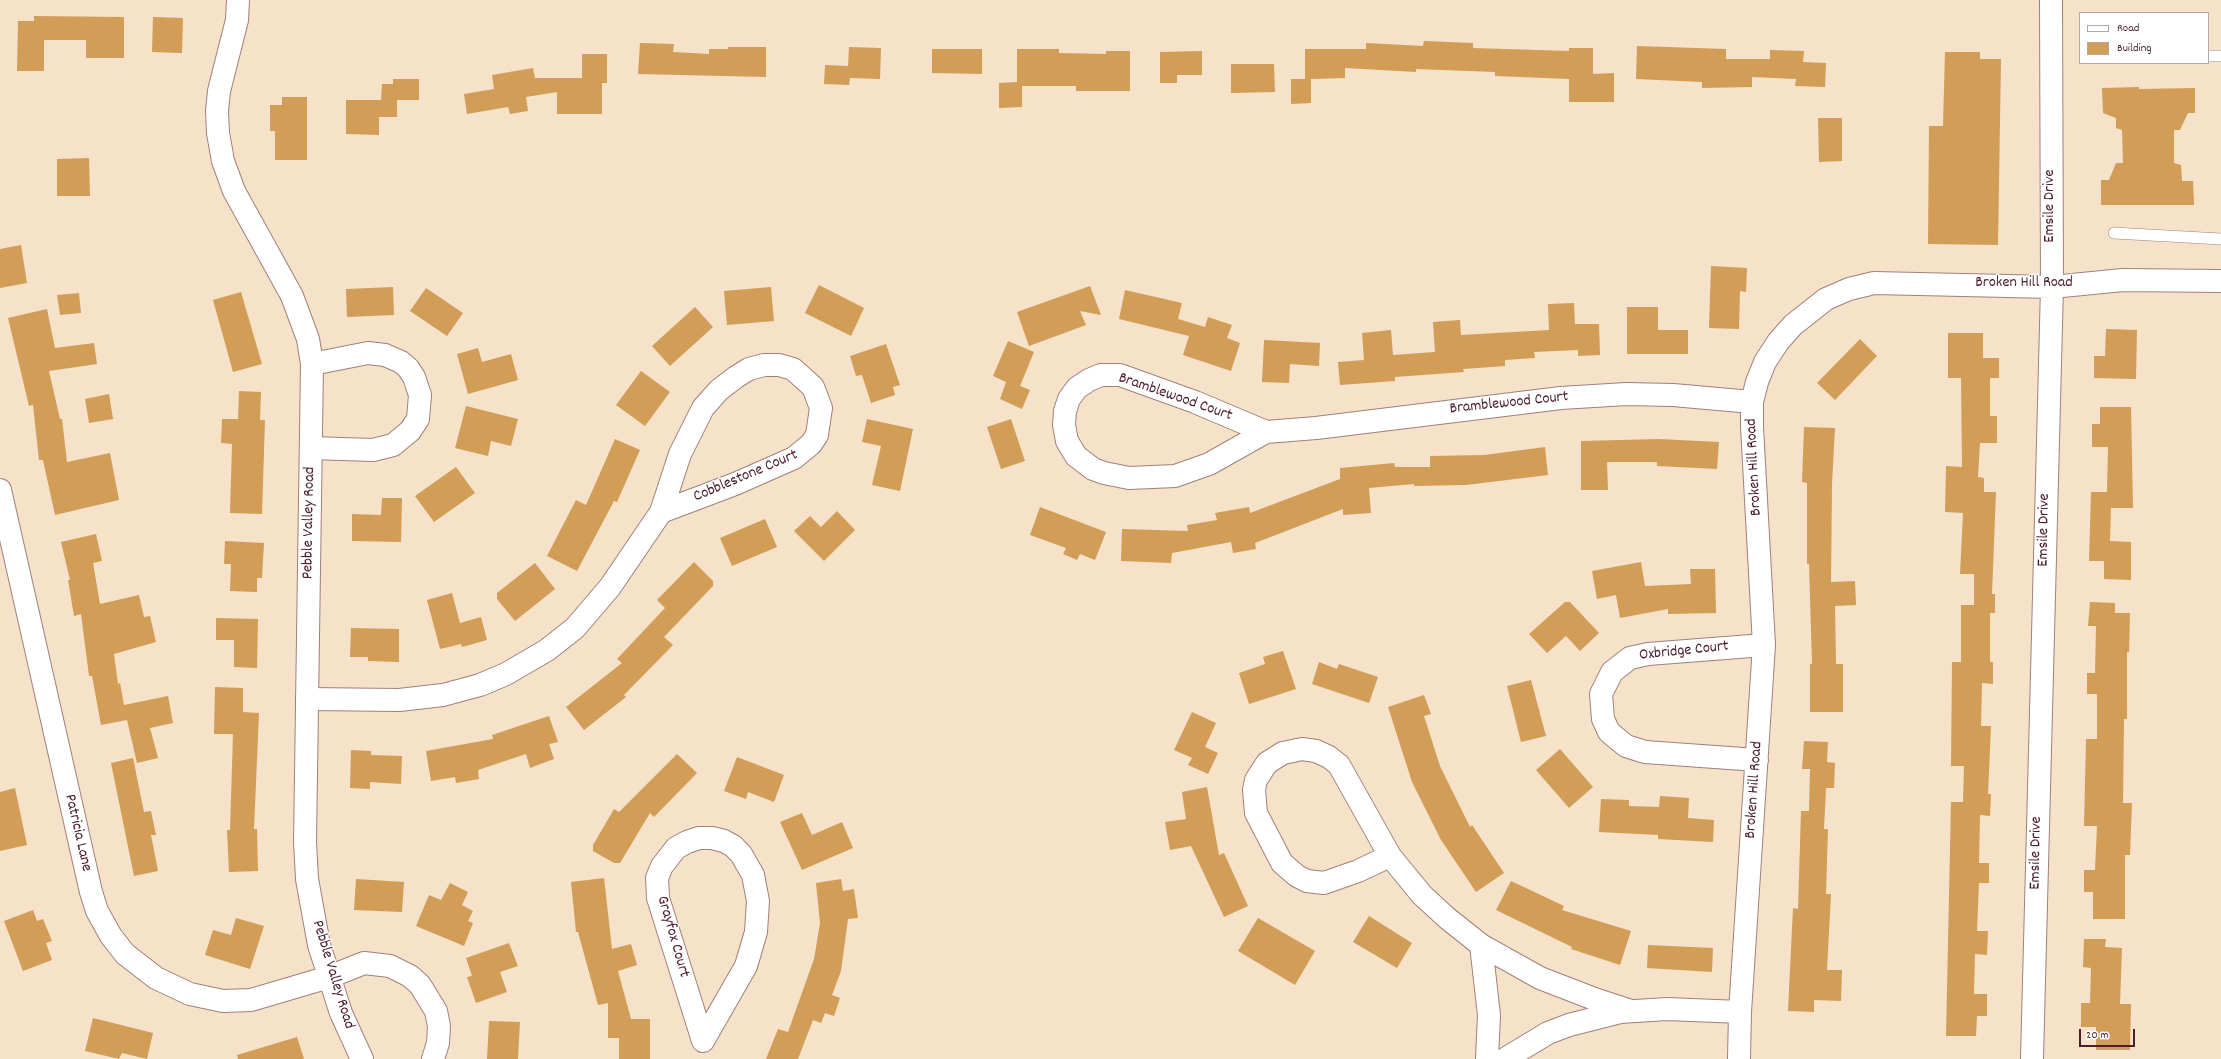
<!DOCTYPE html>
<html>
<head>
<meta charset="utf-8">
<style>
	body { margin:0 }
	#map { position:relative; width:2221px; height:1059px; overflow:hidden; background:#f5e2c9; font-family:Dekko,sans-serif }
	canvas { display:block }
	.legend { position:absolute; left:2079px; top:12px; width:130px; height:52px; box-sizing:border-box; background:#fff; border:1px solid #b7a5aa; margin:0; padding:5px 7px; list-style:none; font-size:12px; color:#4a1f2b }
	.legend li { display:flex; align-items:center; gap:8px; height:20px }
	.legend b { width:20px; border:1px solid #b7a5aa }
	.scale { position:absolute; left:2079px; top:1029px; width:56px; height:18px; box-sizing:border-box; border:2px solid #4a1f2b; border-top:0; padding-left:5px; font-size:12px; line-height:14px; white-space:nowrap; color:#4a1f2b; -webkit-text-stroke:3px #fff; paint-order:stroke }
</style>
</head>
<body>
<div id="map">
<canvas width="2221" height="1059"></canvas>
<ul class="legend">
<li><b style="height:5px;background:#fff"></b>Road</li>
<li><b style="height:11px;background:#d19d57"></b>Building</li>
</ul>
<div class="scale">20 m</div>
</div>
<script>
const context = document.querySelector('canvas').getContext('2d');
context.lineJoin = 'round';
function paint(path, color) {
  context.fillStyle = color;
  context.fill(path, 'evenodd');
}
function toPath(rows) {
  const path = new Path2D();
  for (const r of rows) {
    path.moveTo(r[0], r[1]);
    for (let i = 2; i < r.length; i += 2) path.lineTo(r[i], r[i + 1]);
  }
  return path;
}
function stroke(path, color, width, dash) {
  context.strokeStyle = color;
  context.lineWidth = width;
  context.lineCap = dash ? 'butt' : 'round';
  context.setLineDash(dash || []);
  context.stroke(path);
}
function label(font, color, halo, rows, align = 'center') {
  context.font = font + ' Dekko,sans-serif';
  context.lineWidth = 3;
  context.setLineDash([]);
  context.textBaseline = 'middle';
  context.strokeStyle = halo;
  context.fillStyle = color;
  for (const [text, x, y, turn = 0] of rows) {
    context.save();
    context.translate(x, y);
    context.rotate((+turn || 0) * Math.PI / 180);
    context.textAlign = isNaN(turn) ? turn : align;
    if (halo) context.strokeText(text, 0, 0);
    context.fillText(text, 0, 0);
    context.restore();
  }
}
const building = toPath([
	[34,16,124,17,124,58,86,58,86,40,44,40,44,71,17,71,18,21,34,21],
	[153,17,183,18,182,53,152,52],
	[1424,41,1473,43,1473,48,1569,51,1569,48,1593,48,1593,74,1614,73,1614,102,1569,102,1569,79,1495,76,1495,72,1416,69,1416,72,1345,68,1345,78,1311,79,1311,103,1291,104,1291,79,1305,79,1305,49,1366,49,1366,43,1423,46],
	[640,43,674,44,673,52,709,54,709,49,728,49,728,47,766,47,766,77,638,74],
	[1637,46,1726,49,1726,59,1770,59,1770,50,1804,51,1803,62,1826,63,1825,87,1795,86,1796,79,1752,77,1752,87,1702,88,1702,82,1636,79],
	[849,47,881,48,880,79,850,78,849,85,824,84,825,65,848,66],
	[932,49,982,49,982,74,932,73],
	[1017,49,1059,49,1059,53,1106,54,1106,51,1130,51,1130,91,1076,91,1076,86,1022,86,1022,107,999,108,999,83,1017,82],
	[1202,51,1202,75,1177,75,1177,83,1160,83,1160,52],
	[1945,52,1980,52,1980,59,2001,59,1998,245,1928,244,1929,126,1943,126],
	[582,54,607,54,607,83,602,83,602,114,557,114,557,92,526,97,528,111,510,114,508,107,467,114,464,94,494,89,492,75,533,68,535,78,582,78],
	[1231,64,1274,64,1275,92,1231,93],
	[393,79,419,79,419,100,397,100,397,117,379,117,379,135,346,134,346,100,381,100,382,84,393,84],
	[2139,87,2139,89,2195,88,2195,113,2188,113,2180,130,2174,130,2174,163,2181,165,2182,181,2193,181,2194,205,2101,205,2101,180,2109,180,2116,163,2123,163,2122,130,2116,128,2116,118,2103,113,2102,88],
	[282,97,307,97,307,160,275,160,275,131,270,131,270,105,282,105],
	[1818,118,1842,118,1842,161,1819,162],
	[89,158,90,196,57,196,57,159],
	[21,245,27,283,0,288,0,249],
	[1711,266,1747,268,1746,292,1740,291,1739,329,1709,328],
	[819,285,864,308,851,336,805,313],
	[1090,286,1101,315,1080,311,1086,325,1029,346,1017,312],
	[393,287,394,315,347,317,346,289],
	[771,287,774,321,727,325,724,291],
	[426,288,463,313,447,336,410,311],
	[1125,290,1182,303,1178,319,1205,327,1208,317,1232,325,1227,338,1240,343,1231,371,1183,355,1189,336,1119,319],
	[241,292,262,364,233,372,213,300],
	[79,293,81,313,60,315,57,295],
	[1574,303,1575,324,1599,324,1600,355,1578,356,1578,350,1534,352,1535,358,1505,360,1505,366,1463,369,1464,372,1395,377,1395,381,1340,385,1338,362,1364,360,1362,333,1391,330,1393,355,1435,352,1433,322,1460,320,1461,335,1549,330,1548,304],
	[695,307,713,327,670,366,652,346],
	[1627,307,1658,307,1658,330,1688,330,1688,354,1627,354],
	[47,309,55,348,94,343,97,364,49,371,60,419,62,419,67,462,110,453,119,500,55,515,43,460,39,460,33,405,29,406,8,318],
	[2106,329,2137,330,2136,379,2094,378,2094,356,2105,356],
	[1948,333,1983,333,1983,358,1999,358,1999,378,1990,378,1990,416,1997,416,1997,443,1980,443,1978,477,1984,478,1984,492,1996,492,1992,594,1995,594,1995,613,1990,613,1990,662,1993,662,1993,684,1982,683,1981,726,1991,726,1988,794,1991,794,1990,816,1980,815,1979,863,1989,863,1989,883,1979,883,1977,931,1988,931,1987,955,1975,954,1974,994,1987,994,1987,1016,1977,1016,1976,1036,1946,1036,1951,802,1963,802,1964,766,1951,766,1952,662,1961,662,1961,605,1974,605,1974,574,1960,574,1963,513,1945,512,1946,466,1962,467,1961,378,1948,378],
	[1860,339,1877,356,1835,400,1817,383],
	[1264,340,1320,343,1319,366,1290,364,1289,383,1262,382],
	[1008,341,1034,352,1020,386,1030,390,1022,409,1000,399,1006,382,993,376],
	[886,344,900,385,893,387,895,395,871,403,862,375,856,376,850,356],
	[478,348,482,362,511,354,518,380,468,394,457,354],
	[641,371,670,392,645,426,616,405],
	[239,391,261,392,260,420,265,420,262,514,230,513,232,444,221,443,222,419,238,419],
	[109,394,113,419,89,423,85,399],
	[466,406,518,419,511,446,491,441,488,456,455,448],
	[2100,407,2131,407,2133,508,2111,508,2110,541,2131,542,2131,580,2104,579,2104,561,2089,561,2091,492,2107,492,2108,447,2092,447,2092,424,2100,424],
	[867,419,913,429,900,491,872,485,881,446,862,442],
	[1011,419,1025,461,1001,469,987,427],
	[1804,427,1835,428,1832,484,1831,582,1855,581,1856,605,1835,606,1836,664,1843,664,1843,712,1810,712,1810,664,1812,664,1809,564,1807,564,1807,483,1802,482],
	[615,439,640,450,617,502,614,501,577,571,547,556,576,500,586,505],
	[1659,439,1719,442,1717,469,1657,466,1657,462,1607,462,1608,490,1581,490,1581,441],
	[1545,447,1548,475,1466,485,1414,486,1414,484,1369,488,1371,513,1343,515,1343,509,1255,543,1256,549,1233,553,1231,542,1172,553,1171,563,1121,561,1122,529,1188,531,1187,525,1217,520,1215,513,1249,507,1250,513,1340,479,1340,468,1394,463,1395,467,1430,467,1430,456,1484,455],
	[456,467,475,493,434,522,415,496],
	[382,498,402,498,401,542,352,541,352,514,381,515],
	[1040,507,1106,532,1095,560,1080,554,1077,560,1063,554,1066,548,1030,535],
	[837,511,855,530,824,561,794,531,810,516,821,527],
	[765,519,777,547,732,566,720,538],
	[96,534,102,561,93,563,100,604,139,595,144,617,150,616,156,642,114,654,118,684,120,683,124,705,168,696,173,723,150,728,158,758,137,763,127,720,101,725,92,676,89,676,81,614,74,616,68,580,70,580,61,542],
	[225,541,264,543,262,578,257,578,257,592,230,591,231,564,224,564],
	[694,562,713,581,713,586,664,637,673,645,624,695,626,697,584,730,566,707,622,663,617,659,665,608,657,600],
	[1641,562,1645,586,1691,584,1690,569,1715,569,1716,613,1668,614,1668,609,1620,618,1616,595,1597,599,1592,571],
	[535,563,555,589,515,621,497,599,497,593],
	[452,593,460,623,481,617,487,640,462,647,461,644,440,649,427,600],
	[1565,602,1570,602,1599,633,1580,651,1566,636,1547,653,1529,634],
	[2090,602,2115,603,2115,613,2130,613,2129,652,2127,652,2127,719,2124,719,2123,803,2132,803,2130,855,2125,855,2125,919,2093,919,2093,892,2084,892,2084,870,2095,870,2097,826,2084,826,2086,739,2097,739,2097,694,2087,694,2087,673,2095,673,2096,626,2088,626],
	[216,618,258,619,257,668,234,667,234,640,216,640],
	[351,628,399,629,399,662,368,661,368,657,350,657],
	[1283,651,1296,689,1249,704,1239,673,1265,664,1263,657],
	[1319,662,1337,669,1339,664,1378,677,1369,703,1312,684],
	[1531,680,1546,736,1521,742,1507,686],
	[215,687,243,688,243,712,259,713,254,829,257,829,258,871,229,872,227,830,230,830,233,734,214,734],
	[1424,695,1431,714,1424,716,1440,766,1470,827,1472,825,1504,873,1476,892,1441,840,1412,782,1388,707],
	[1192,712,1216,723,1205,747,1218,753,1208,774,1188,765,1192,758,1174,750],
	[549,716,558,742,549,744,554,759,530,768,526,754,478,770,479,779,456,783,455,777,431,781,426,751,493,739,492,735],
	[1804,741,1828,742,1827,762,1835,763,1834,788,1826,788,1824,829,1828,829,1826,894,1831,894,1827,970,1842,970,1841,1001,1814,1000,1814,1012,1788,1011,1793,908,1798,909,1801,811,1809,811,1810,769,1802,769],
	[1560,749,1593,787,1569,808,1536,770],
	[351,750,371,751,371,755,402,756,401,784,370,782,370,789,350,788],
	[677,754,697,773,654,817,650,813,620,863,614,863,593,851,593,845,614,809,619,812],
	[737,757,784,775,774,802,748,792,746,799,724,791],
	[133,758,144,812,151,811,156,835,151,835,158,871,134,876,111,763],
	[1207,787,1219,855,1224,853,1248,906,1224,917,1191,846,1170,850,1165,822,1186,819,1182,792],
	[15,788,27,845,0,851,0,792],
	[1660,796,1689,798,1688,818,1714,820,1713,842,1658,839,1658,835,1599,832,1601,799,1629,800,1629,806,1659,807],
	[802,813,812,835,842,822,853,848,802,870,780,822],
	[604,878,612,949,631,944,637,965,618,971,631,1019,650,1019,650,1059,619,1059,619,1038,608,1038,608,1003,598,1005,578,932,576,932,571,882],
	[356,879,404,882,402,912,354,910],
	[841,879,843,891,854,889,858,918,848,919,841,971,832,995,840,998,834,1016,825,1013,821,1023,813,1020,798,1059,766,1059,778,1029,788,1032,814,959,820,923,816,883],
	[1511,881,1564,906,1562,910,1631,931,1620,965,1571,949,1572,947,1496,910],
	[450,883,468,892,462,905,473,911,468,921,473,923,464,946,416,926,429,895,441,900],
	[33,910,37,921,43,919,52,941,46,943,52,960,23,971,4,921],
	[1369,916,1412,943,1397,968,1353,942],
	[236,918,264,926,250,969,205,955,213,930,231,935],
	[1258,918,1315,951,1295,985,1238,951],
	[2084,939,2106,939,2105,947,2122,948,2120,1004,2131,1004,2130,1050,2096,1050,2096,1027,2081,1027,2081,1003,2090,1003,2091,968,2083,967],
	[509,943,518,966,500,972,507,992,476,1003,467,977,472,976,466,958],
	[1648,945,1713,948,1712,972,1647,968],
	[93,1018,153,1033,147,1059,122,1053,119,1059,85,1051],
	[489,1021,520,1022,518,1059,487,1059],
	[297,1037,304,1059,238,1059,237,1055]
]);
const lane = toPath([
	[2208,56,2221,56],
	[2114,233,2221,239]
]);
const street = toPath([
	[764,365,779,365,793,369,813,387,821,408,817,435,811,444,794,458,735,484,661,512,680,454,703,408,719,390,736,377,749,369,764,365],
	[1101,375,1120,375,1195,402,1266,432,1209,464,1175,476,1129,478,1104,473,1093,469,1076,456,1067,441,1064,425,1065,411,1069,399,1077,388,1089,380,1101,375],
	[1266,432,1316,428,1561,398,1626,394,1673,395,1752,402],
	[311,448,373,450,393,445,410,431,418,419,420,395,414,377,408,368,401,362,385,355,368,353,312,364],
	[0,490,91,892,97,911,111,936,125,954,156,978,190,994,223,1001,251,1000,329,977,364,963,390,966,410,976,420,985,436,1011,439,1026,438,1043,433,1059],
	[307,699,399,700,443,695,480,685,506,674,547,650,575,628,610,587,661,512],
	[1302,749,1316,751,1329,757,1339,765,1390,856,1358,871,1324,883,1307,881,1297,876,1282,863,1256,813,1254,790,1256,780,1267,763,1283,753,1302,749],
	[1757,760,1645,752,1626,746,1609,732,1603,719,1601,694,1612,672,1630,658,1648,654,1764,645],
	[699,838,712,838,724,841,733,846,741,854,753,875,758,901,756,932,746,966,703,1041,658,898,657,878,662,866,676,848,687,842,699,838],
	[1390,856,1422,895,1447,918,1481,945,1540,978,1597,1000,1631,1011],
	[1481,945,1489,1015,1487,1059],
	[1505,1059,1548,1033,1569,1025,1620,1012,1667,1009,1740,1012],
	[1739,1059,1740,1012,1764,645,1752,427,1752,402,1757,382,1765,362,1778,342,1793,325,1826,299,1849,289,1874,283,2052,287,2123,280,2221,281],
	[2032,1059,2052,287,2051,0]
]);
const secondary = toPath([
	[238,0,237,20,219,91,217,111,218,133,223,161,234,191,292,296,308,339,312,364,305,842,307,879,319,945,341,1013,362,1059]
]);
const streetNames = [
	["Emsile Drive",2051,206,-90],
	["Broken Hill Road",2024,284],
	["Bramblewood Court",1175,398,19],
	["Bramblewood Court",1509,404,-6],
	["Broken Hill Road",1755,467,-93],
	["Cobblestone Court",746,477,-23],
	["Pebble Valley Road",310,523,-89],
	["Emsile Drive",2045,530,-89],
	["Oxbridge Court",1684,652,-6],
	["Broken Hill Road",1755,790,-86],
	["Patricia Lane",77,833,77],
	["Emsile Drive",2037,853,-89],
	["Grayfox Court",672,937,74],
	["Pebble Valley Road",332,975,73]
];
paint(building, '#d19d57');
stroke(lane, '#a0807a', 12);
stroke(street, '#a0807a', 24);
stroke(secondary, '#a0807a', 24);
stroke(lane, '#fff', 11);
stroke(street, '#fff', 22);
stroke(secondary, '#fff', 22);
label('16px', '#4a1f2b', '#fff', streetNames);
</script>
</body>
</html>
